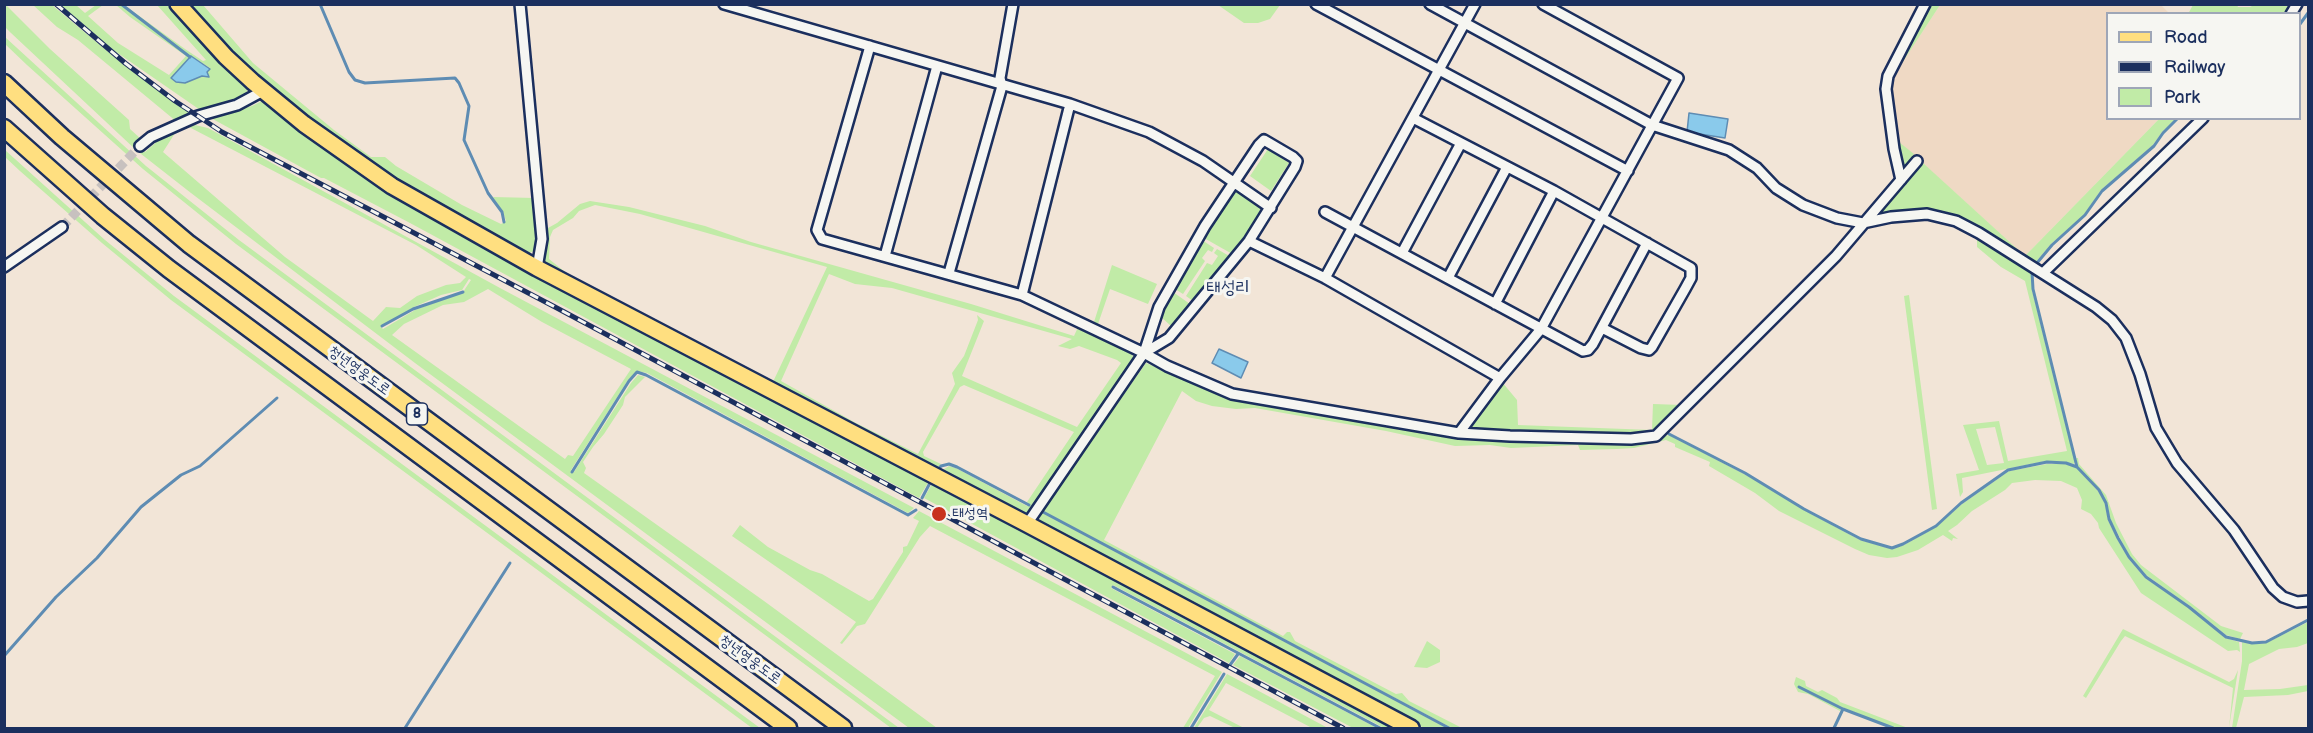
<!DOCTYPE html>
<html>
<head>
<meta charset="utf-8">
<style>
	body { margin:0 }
	#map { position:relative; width:2313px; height:733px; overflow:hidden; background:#f2e5d7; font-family:"Balsamiq Sans",sans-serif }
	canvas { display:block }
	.frame { position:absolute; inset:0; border:6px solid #1b2f5e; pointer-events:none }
	.legend { position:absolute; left:2106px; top:12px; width:195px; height:108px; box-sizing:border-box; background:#f6f6f2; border:2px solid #9ea6b7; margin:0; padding:8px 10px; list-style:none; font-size:18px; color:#1b2f5e }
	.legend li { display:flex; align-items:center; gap:12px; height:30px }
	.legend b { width:30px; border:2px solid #9ea6b7 }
</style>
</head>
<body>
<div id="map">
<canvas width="2313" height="733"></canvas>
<div class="frame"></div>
<ul class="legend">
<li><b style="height:8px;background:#ffdf80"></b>Road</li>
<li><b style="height:8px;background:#1b2f5e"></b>Railway</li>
<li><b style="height:16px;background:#c1eba7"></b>Park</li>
</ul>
</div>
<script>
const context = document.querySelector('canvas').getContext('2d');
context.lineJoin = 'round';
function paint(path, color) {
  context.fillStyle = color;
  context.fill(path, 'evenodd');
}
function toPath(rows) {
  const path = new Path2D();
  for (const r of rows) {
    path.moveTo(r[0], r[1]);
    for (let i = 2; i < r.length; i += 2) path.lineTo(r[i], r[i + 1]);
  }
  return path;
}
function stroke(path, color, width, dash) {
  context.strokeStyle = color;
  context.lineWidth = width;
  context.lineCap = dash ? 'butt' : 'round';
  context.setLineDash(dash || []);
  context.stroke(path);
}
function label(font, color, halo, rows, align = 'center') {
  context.font = font + ' "Balsamiq Sans","Poor Story",sans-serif';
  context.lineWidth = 6;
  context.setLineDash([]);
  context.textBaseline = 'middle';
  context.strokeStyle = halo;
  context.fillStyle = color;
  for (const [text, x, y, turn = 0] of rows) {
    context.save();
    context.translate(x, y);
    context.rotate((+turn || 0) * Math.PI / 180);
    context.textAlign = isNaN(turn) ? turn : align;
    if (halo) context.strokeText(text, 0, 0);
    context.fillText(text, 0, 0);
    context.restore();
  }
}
const built = toPath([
	[2160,4,2169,13,2108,14,2108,118,2159,119,2025,256,1899,142,1891,80,1940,5]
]);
const green = toPath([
	[5,4,50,49,129,120,130,129,141,139,134,145,145,152,161,138,177,130,163,152,285,257,373,321,386,307,400,308,417,296,446,285,460,283,466,277,416,245,189,127,195,125,208,128,500,288,914,508,908,513,647,373,637,371,628,380,571,470,574,472,631,383,638,375,645,377,625,397,623,405,604,434,593,447,583,462,586,468,584,473,764,601,937,728,909,728,415,363,191,193,136,150,11,33,5,27],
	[469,279,471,280,463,292,415,310,383,329,381,327,414,307,441,295,462,290],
	[488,289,542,322,631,369,573,456,568,455,565,459,392,335,404,324,443,305,464,302],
	[33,5,52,5,124,65,194,115,177,122,78,40,57,27],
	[61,5,76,5,85,13,96,5,103,5,88,16,118,43,169,75,186,56,130,17,116,5,124,5,185,49,203,61,206,60,157,5,170,5,208,48,247,86,247,95,216,110,203,112,109,47],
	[191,56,210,68,207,72,209,77,202,76,185,83,176,82,171,78],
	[186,5,203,5,253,63,334,130,371,157,385,157,396,166,462,205,501,224,506,221,503,212,493,197,535,198,540,234,536,250,527,254,387,176,332,137,253,73],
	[1218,5,1217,5,1280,5,1270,19,1258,23,1244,23],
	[1927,5,1940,5,1891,80,1899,142,1914,154,1902,170,1888,88,1890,77],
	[2193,5,2237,5,2238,7,2250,7,2254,5,2294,5,2288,13,2188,14],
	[5,37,146,166,239,240,899,728,891,728,236,244,143,169,27,65,5,44],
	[264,100,305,133,929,481,919,498,410,223,324,178,321,178,209,117,252,106],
	[2159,119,2176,119,2162,132,2153,145,2101,190,2084,215,2051,244,2036,262,2033,263,1951,216,1941,213,1913,210,1880,214,1877,212,1887,204,1923,163,2025,256],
	[1268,149,1289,163,1271,191,1250,176],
	[5,150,105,240,174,296,760,728,752,728,171,300,102,243,20,171,5,157],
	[1234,189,1265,210,1234,255,1204,238],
	[590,201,629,207,705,226,751,242,971,304,1074,336,1079,325,1089,331,1089,334,1131,352,1134,359,1032,510,1023,515,938,473,949,466,956,468,1027,506,1030,505,1027,502,1074,432,964,385,960,387,923,452,924,456,941,464,935,470,772,384,827,267,640,214,595,205,579,211,573,218,553,230,550,237,549,259,575,280,546,263,544,258,545,236,548,228,557,223,580,204],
	[829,274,855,284,892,288,1072,339,1058,346,1070,349,1079,346,1117,360,1121,363,1077,427,962,376,984,321,977,315,978,320,964,356,952,373,955,384,952,390,918,454,856,423,781,381],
	[1979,236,2012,261,2032,269,2032,290,2075,462,2074,464,2046,461,1962,478,1963,492,1960,497,1956,474,1979,470,1963,425,1999,421,2008,461,2067,451,2025,281,2001,267,1977,247,1977,237],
	[1995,427,2004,463,1987,465,1976,429],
	[1202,240,1214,248,1212,252,1208,250,1202,258,1205,261,1183,294,1175,289],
	[1217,249,1231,257,1193,301,1186,296,1207,263,1212,265,1218,256,1214,253],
	[1112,265,1157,284,1148,304,1110,289,1098,324,1094,322],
	[1173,292,1190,304,1171,326,1160,316],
	[1909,295,1937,509,1932,510,1904,296],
	[1146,363,1227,397,1468,439,1649,441,1669,435,1744,474,1794,502,1804,510,1860,540,1892,549,1904,545,1936,527,1962,504,2009,471,2047,464,2066,464,2077,468,2098,491,2105,503,2108,520,2117,538,2128,558,2145,578,2189,607,2225,638,2239,642,2240,652,2237,650,2228,651,2141,593,2099,528,2098,523,2091,514,2081,509,2082,500,2077,488,2061,481,2035,480,2012,483,2005,490,1972,511,1957,525,1948,531,1958,539,1953,538,1952,541,1943,535,1918,550,1897,557,1887,558,1869,555,1855,549,1779,511,1755,493,1709,466,1710,462,1675,447,1675,444,1666,440,1634,448,1617,449,1580,450,1578,445,1511,448,1490,445,1455,446,1386,431,1255,408,1236,409,1212,406,1196,401,1182,391,1104,540,1283,636,1287,632,1290,632,1295,641,1396,694,1402,693,1409,701,1462,728,1452,728,1045,513,1447,728,1424,728,1039,525,1040,513],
	[1502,382,1517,400,1518,425,1652,430,1653,404,1682,405,1653,433,1502,432,1471,429,1470,425],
	[2076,458,2078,458,2079,464,2106,495,2116,523,2132,554,2141,565,2221,626,2243,633,2240,639,2226,635,2190,606,2146,575,2130,557,2110,519,2107,503,2099,490,2078,467],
	[933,482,1397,728,1384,728,1113,585,1111,588,1235,654,1229,663,924,498],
	[919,511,1222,672,1188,728,1183,728,1215,676,930,526,920,537,865,624,857,626,842,644,840,643,856,622,732,536,740,525,768,547,810,570,822,574,869,601,873,599,903,552,903,547,907,546,919,521,913,518],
	[2308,622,2308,643,2297,647,2279,649,2249,664,2244,690,2280,689,2308,685,2308,691,2288,695,2244,697,2236,728,2232,728,2242,661,2242,642,2252,644,2266,643],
	[2123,629,2229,682,2234,679,2238,670,2229,728,2233,688,2127,637,2125,636,2121,641,2086,698,2083,696],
	[1427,641,1440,650,1440,662,1427,668,1414,667],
	[1240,656,1377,728,1353,728,1233,665],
	[1227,674,1326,727,1330,728,1312,728,1226,683,1209,710,1244,728,1235,728,1210,716,1204,718,1197,728,1194,728],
	[1796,677,1805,681,1806,686,1818,692,1822,690,1837,698,1840,702,1908,728,1895,728,1887,725,1844,708,1800,687,1842,709,1840,711,1808,694,1798,692,1794,684]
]);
const water = toPath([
	[191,56,210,69,207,72,209,77,202,76,185,83,176,82,171,78,191,56],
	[1689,113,1728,119,1725,138,1687,132,1689,113],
	[1219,349,1248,362,1241,378,1212,363,1219,349]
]);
const stream = toPath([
	[121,4,190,57],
	[320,4,349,72,355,80,365,83,455,78,459,83,469,106,464,140,488,193,502,212,504,222],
	[2300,24,2308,13],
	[2037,263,2052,245,2085,215,2102,191,2154,146,2163,133,2178,118],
	[2032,272,2033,289,2077,467],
	[382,326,413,309,463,292],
	[1669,434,1745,473,1804,509,1861,539,1892,548,1903,544,1936,526,1961,503,2008,470,2047,462,2066,463,2077,467,2099,490,2106,503,2109,519,2118,538,2129,557,2146,577,2189,607,2226,637,2252,643,2266,642,2308,620],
	[938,470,941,466,949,464,957,467,1029,505],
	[572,472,629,381,637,372,646,375,908,515,916,510],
	[922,498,931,481],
	[1043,512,1449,728],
	[1113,587,1380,728],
	[4,656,56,597,97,558,141,507,181,475,200,466,277,398],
	[1230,665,1238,654],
	[1799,687,1843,709,1893,728],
	[405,728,510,563],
	[1191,728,1224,674],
	[1834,728,1843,709]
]);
const streetTunnel = toPath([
	[62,227,140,146]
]);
const street = toPath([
	[520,4,542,239,537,268],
	[724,4,1070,104,1149,132,1203,161,1271,208],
	[1316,4,1628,171],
	[1430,4,1652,125,1729,150,1757,168,1776,188,1803,205,1837,218,1863,223,1891,217,1927,214,1956,221,1979,233,2096,307,2112,320,2126,338,2140,374,2156,428,2177,463,2234,530,2273,588,2283,597,2297,602,2308,601],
	[2291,14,2297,4],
	[870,46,817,230,822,239,1022,295,1144,353,1167,366,1232,394,1459,433,1510,436,1631,439,1656,436,1836,256,1917,161],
	[1413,118,1554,191,1691,268,1691,278,1685,289,1652,347,1649,350,1641,348,1602,328],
	[140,146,151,137,198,116,237,105,263,91],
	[1901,180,1894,149,1886,89,1888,76,1925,4],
	[1325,212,1583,351,1588,350,1593,344,1647,243],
	[1249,241,1325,278,1500,378,1459,433],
	[1402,253,1461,143],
	[885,256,937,66],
	[4,267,62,227],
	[949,273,1002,86,1000,78,1013,4],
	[2043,273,2203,118],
	[1325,278,1475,4],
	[1448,278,1507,167],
	[1022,295,1070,104],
	[1495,304,1554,191],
	[1500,378,1541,329,1678,78,1543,4],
	[1027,524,1144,353,1169,338,1249,241,1295,167,1297,161,1293,157,1264,140,1259,145,1205,226,1159,307,1144,353]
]);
const primary = toPath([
	[178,4,226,57,253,82,304,124,392,186,537,268,1027,524,1411,728]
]);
const highway = toPath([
	[4,83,62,137,189,244,843,728],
	[4,128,103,216,169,269,788,728]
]);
const rail = toPath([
	[56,4,125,63,175,101,222,132,555,307,1343,728]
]);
const markers = [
	[939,514,8,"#c8321e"]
];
const shields = [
	[417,414,21]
];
const shieldNames = [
	["8",417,414]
];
const streetNames = [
	["청년영웅도로",359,371,36],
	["청년영웅도로",750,660,36]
];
const poiNames = [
	["태성역",952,514]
];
const quarterNames = [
	["태성리",1228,288]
];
paint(built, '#efd9c4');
paint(green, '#c1eba7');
paint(water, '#8acaeb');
stroke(water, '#5e8cb3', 1.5);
stroke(stream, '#5e8cb3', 3);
stroke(streetTunnel, '#c7c1bf', 9, [9, 4.5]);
stroke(street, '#1b2f5e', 14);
stroke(primary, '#1b2f5e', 20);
stroke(highway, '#1b2f5e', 21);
stroke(street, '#f6f6f2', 9);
stroke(primary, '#ffdf80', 15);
stroke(highway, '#ffdf80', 16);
stroke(rail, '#1b2f5e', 5);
stroke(rail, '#f6f6f2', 3, [9]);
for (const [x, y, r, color] of markers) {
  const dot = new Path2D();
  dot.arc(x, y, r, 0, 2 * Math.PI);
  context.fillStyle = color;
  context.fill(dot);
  stroke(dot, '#f6f6f2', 2);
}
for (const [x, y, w] of shields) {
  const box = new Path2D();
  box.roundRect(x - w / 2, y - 11, w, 22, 4.5);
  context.fillStyle = '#f6f6f2';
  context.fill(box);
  stroke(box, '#1b2f5e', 1.5);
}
label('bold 14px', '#1b2f5e', null, shieldNames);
label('15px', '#1b2f5e', '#f6f6f2', streetNames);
label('15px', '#1b2f5e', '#f6f6f2', poiNames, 'left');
label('18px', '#1b2f5e', '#f6f6f2', quarterNames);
</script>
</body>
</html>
